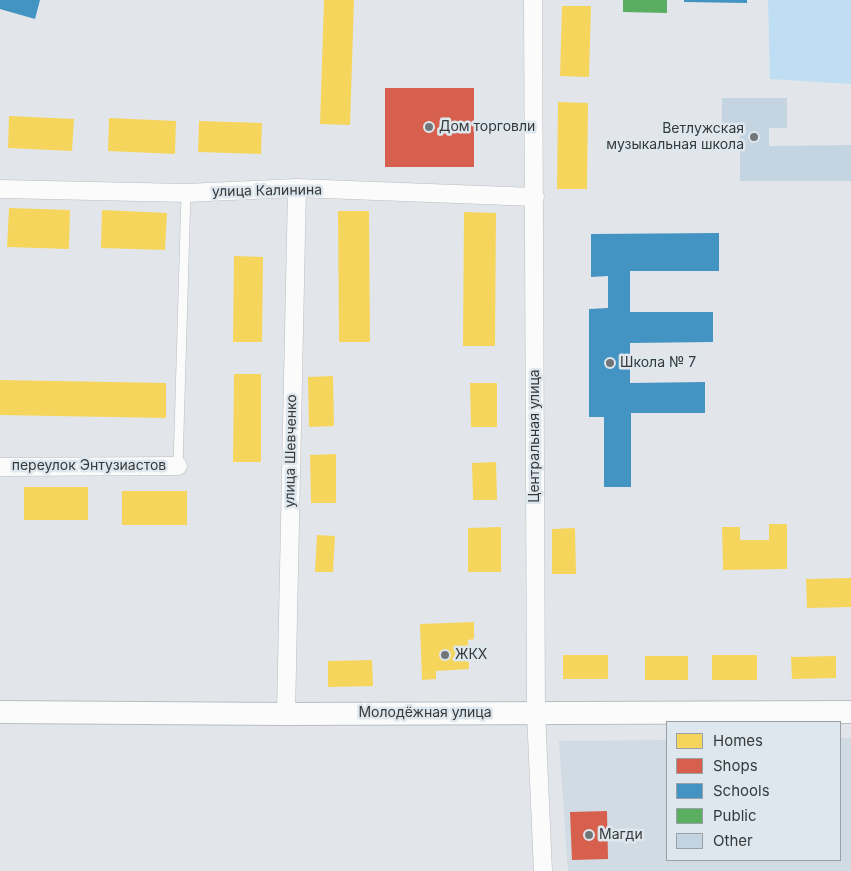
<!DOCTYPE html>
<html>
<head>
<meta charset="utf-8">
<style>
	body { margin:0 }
	#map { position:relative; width:851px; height:871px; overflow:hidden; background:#e2e6ea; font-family:Inter,sans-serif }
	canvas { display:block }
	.legend { position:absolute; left:666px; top:721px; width:175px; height:140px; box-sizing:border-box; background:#dee7ee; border:1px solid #9aa1a6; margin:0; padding:6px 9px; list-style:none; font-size:15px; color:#35393b }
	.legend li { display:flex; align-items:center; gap:10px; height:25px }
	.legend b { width:25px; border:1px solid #9aa1a6 }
</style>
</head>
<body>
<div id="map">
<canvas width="851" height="871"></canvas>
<ul class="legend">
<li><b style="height:14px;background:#f6d55c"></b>Homes</li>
<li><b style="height:14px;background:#d6604d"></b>Shops</li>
<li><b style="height:14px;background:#4393c3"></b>Schools</li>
<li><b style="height:14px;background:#5aae61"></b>Public</li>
<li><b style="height:14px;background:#c4d4e0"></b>Other</li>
</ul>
</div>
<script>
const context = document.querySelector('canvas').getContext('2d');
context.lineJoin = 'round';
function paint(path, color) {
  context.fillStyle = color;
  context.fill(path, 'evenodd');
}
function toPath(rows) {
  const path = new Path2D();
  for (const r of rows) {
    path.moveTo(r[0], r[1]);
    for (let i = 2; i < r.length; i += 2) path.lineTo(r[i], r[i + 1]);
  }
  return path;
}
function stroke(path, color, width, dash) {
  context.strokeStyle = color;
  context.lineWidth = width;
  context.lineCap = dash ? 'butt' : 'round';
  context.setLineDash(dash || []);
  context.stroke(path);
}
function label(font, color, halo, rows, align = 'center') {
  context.font = font + ' Inter,sans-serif';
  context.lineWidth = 5;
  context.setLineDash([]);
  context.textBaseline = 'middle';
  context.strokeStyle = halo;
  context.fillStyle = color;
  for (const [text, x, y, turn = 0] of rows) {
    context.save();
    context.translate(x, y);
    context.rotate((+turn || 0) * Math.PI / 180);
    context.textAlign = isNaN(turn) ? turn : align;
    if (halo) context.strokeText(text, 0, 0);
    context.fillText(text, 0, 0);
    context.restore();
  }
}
const built = toPath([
	[840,738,851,738,851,871,568,871,559,741,667,740,667,860,840,860]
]);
const green = toPath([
	[768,0,851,0,851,84,770,79]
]);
const homes = toPath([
	[324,0,354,0,350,125,320,124],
	[562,6,591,6,589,77,560,76],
	[558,102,588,103,587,189,557,189],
	[9,116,74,119,72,151,8,148],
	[109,118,176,121,175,154,108,151],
	[199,121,262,123,261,154,198,152],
	[9,208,70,210,69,249,7,247],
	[102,210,167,213,165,250,101,248],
	[338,211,369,211,370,342,339,342],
	[464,212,496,213,495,346,463,346],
	[234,256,263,257,262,342,233,342],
	[234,374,261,374,261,462,233,462],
	[333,376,334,426,309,427,308,377],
	[0,380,166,383,166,418,0,415],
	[470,383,497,383,497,427,471,427],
	[336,454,336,503,311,503,310,455],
	[496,462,497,500,473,500,472,463],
	[24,487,88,487,88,520,24,520],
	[122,491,187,491,187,525,122,525],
	[769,524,787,524,787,569,723,570,722,527,740,527,740,540,769,540],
	[501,527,501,572,468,572,468,528],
	[575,528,576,574,552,574,552,529],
	[317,535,335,536,333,572,315,572],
	[851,578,851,607,807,608,806,579],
	[474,622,474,639,468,640,469,669,436,671,436,679,422,680,420,624],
	[563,655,608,655,608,679,563,679],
	[712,655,757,655,757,680,712,680],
	[645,656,688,656,688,680,645,680],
	[836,656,836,678,792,679,791,657],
	[372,660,373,686,328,687,328,661]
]);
const shops = toPath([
	[385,88,474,88,474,167,385,167],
	[607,811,608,859,572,860,570,812]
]);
const schools = toPath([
	[0,0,40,0,35,19,0,9],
	[684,0,747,0,747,3,684,2],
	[719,233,719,271,630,271,630,312,713,312,713,342,630,343,630,383,705,382,705,413,631,413,631,487,604,487,604,417,589,417,589,309,608,308,608,276,591,277,591,234]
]);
const public = toPath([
	[623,0,667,0,667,13,623,12]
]);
const building = toPath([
	[722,98,787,98,787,128,769,128,769,146,851,145,851,181,740,181,740,128,722,129]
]);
const service = toPath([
	[178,466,186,193]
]);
const minor = toPath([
	[533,0,536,712,543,871],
	[0,189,186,193,297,188,535,197],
	[0,467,178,466],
	[286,714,297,188]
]);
const tertiary = toPath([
	[0,712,286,714,851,712]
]);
const markers = [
	[429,127,5,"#727678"],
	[754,137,5,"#727678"],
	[610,363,5,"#727678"],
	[445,655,5,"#727678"],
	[589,835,5,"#727678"]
];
const poiNames = [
	["Дом торговли",439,127],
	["Ветлужская",744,129,"right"],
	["музыкальная школа",744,145,"right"],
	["Школа № 7",620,363],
	["ЖКХ",455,655],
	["Магди",599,835]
];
const streetNames = [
	["улица Калинина",267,191,-1],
	["Центральная улица",535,436,-90],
	["улица Шевченко",291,451,-89],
	["переулок Энтузиастов",89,466],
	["Молодёжная улица",425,713]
];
paint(built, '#d1dbe4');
paint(green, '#c0def3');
paint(homes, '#f6d55c');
paint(shops, '#d6604d');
paint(schools, '#4393c3');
paint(public, '#5aae61');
paint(building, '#c4d4e0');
stroke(service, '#b9bcc0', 10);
stroke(minor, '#b9bcc0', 19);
stroke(tertiary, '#b9bcc0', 24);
stroke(service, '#fbfbfc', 9);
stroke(minor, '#fbfbfc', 18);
stroke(tertiary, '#fbfbfc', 22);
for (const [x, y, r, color] of markers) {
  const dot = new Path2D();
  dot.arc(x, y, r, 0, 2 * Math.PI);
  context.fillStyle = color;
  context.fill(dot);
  stroke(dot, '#dee7ee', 2);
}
label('14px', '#35393b', '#dee7ee', poiNames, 'left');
label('14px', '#35393b', '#dee7ee', streetNames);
</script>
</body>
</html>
